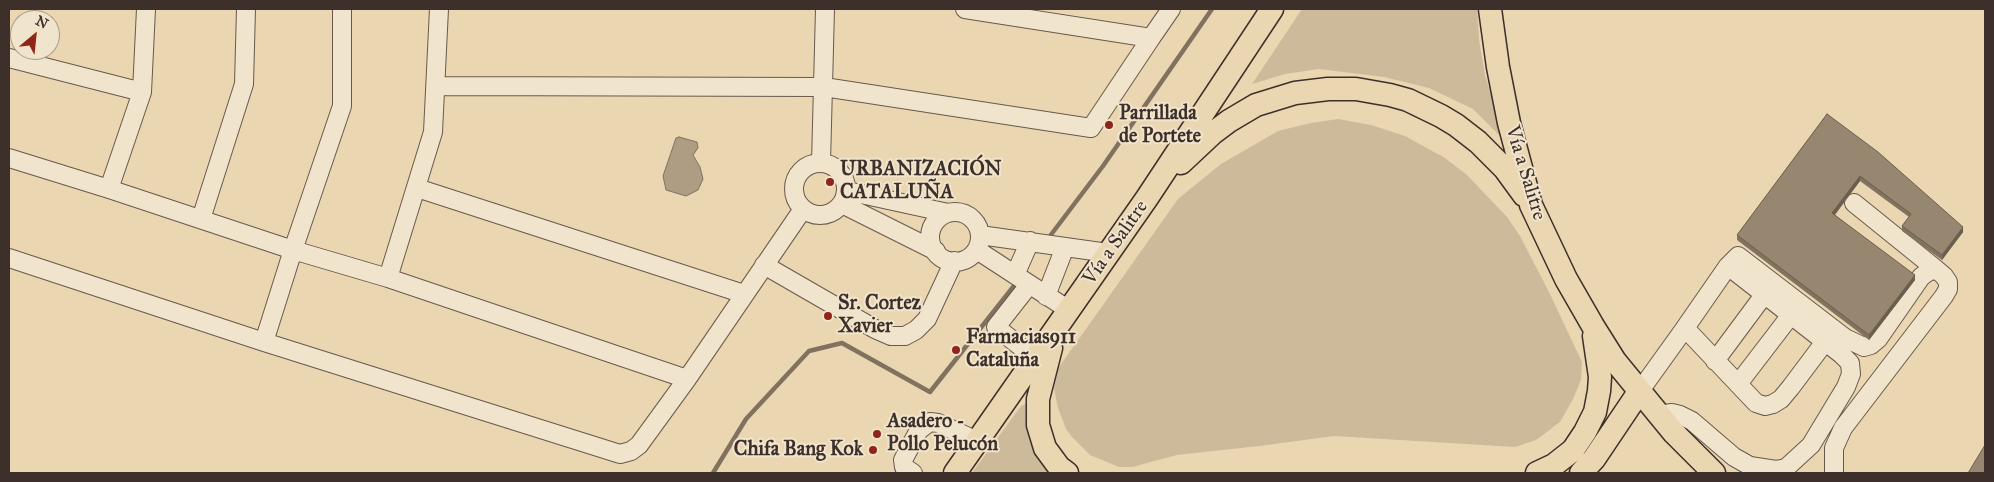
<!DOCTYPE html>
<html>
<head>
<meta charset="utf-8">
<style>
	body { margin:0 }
	#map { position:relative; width:1994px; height:482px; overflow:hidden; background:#ead6b1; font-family:"IM FELL Great Primer",serif }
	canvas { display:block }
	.frame { position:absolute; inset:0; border:10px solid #3d2f2a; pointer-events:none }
	.north { position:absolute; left:10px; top:10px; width:50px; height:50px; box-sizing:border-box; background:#f1e4cc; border:1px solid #a99c8b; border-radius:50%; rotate:28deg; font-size:14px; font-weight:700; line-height:20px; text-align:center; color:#3d2f2a }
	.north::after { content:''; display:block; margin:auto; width:18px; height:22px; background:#8f2418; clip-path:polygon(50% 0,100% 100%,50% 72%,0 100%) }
</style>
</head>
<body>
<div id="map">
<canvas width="1994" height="482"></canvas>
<div class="frame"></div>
<div class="north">N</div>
</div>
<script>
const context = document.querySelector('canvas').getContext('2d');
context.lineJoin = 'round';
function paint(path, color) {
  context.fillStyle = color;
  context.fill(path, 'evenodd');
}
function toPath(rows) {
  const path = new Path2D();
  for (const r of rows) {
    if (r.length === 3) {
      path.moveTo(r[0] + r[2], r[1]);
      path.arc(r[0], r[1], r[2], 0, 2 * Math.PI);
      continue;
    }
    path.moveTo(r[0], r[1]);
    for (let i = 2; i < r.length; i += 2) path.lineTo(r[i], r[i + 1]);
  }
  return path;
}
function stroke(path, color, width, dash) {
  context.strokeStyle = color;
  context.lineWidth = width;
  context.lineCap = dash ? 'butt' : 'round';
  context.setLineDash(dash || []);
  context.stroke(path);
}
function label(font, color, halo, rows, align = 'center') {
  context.font = font + ' "IM FELL Great Primer",serif';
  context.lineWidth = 4;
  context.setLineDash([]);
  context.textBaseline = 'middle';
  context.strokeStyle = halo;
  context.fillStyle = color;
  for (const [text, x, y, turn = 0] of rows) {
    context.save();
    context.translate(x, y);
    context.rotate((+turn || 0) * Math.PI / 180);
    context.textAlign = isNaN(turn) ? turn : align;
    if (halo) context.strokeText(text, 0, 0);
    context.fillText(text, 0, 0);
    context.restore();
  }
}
const green = toPath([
	[1302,9,1477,9,1479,40,1485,75,1505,141,1473,109,1429,88,1384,77,1319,69,1285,74,1252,84],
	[1338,119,1371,125,1405,136,1445,158,1467,175,1507,217,1520,236,1549,292,1582,362,1581,380,1573,399,1560,422,1536,440,1515,447,1334,436,1259,446,1177,455,1132,467,1119,467,1090,455,1072,437,1066,429,1058,408,1054,388,1059,367,1178,199,1221,164,1278,131,1311,123],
	[1025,404,1032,438,1057,473,972,473,1021,406]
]);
const water = toPath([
	[679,137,697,142,698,148,693,155,700,167,703,179,698,190,686,196,666,190,663,176,676,138,679,137]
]);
const stream = toPath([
	[1047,240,1103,166,1212,9],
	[713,473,746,419,809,351,842,343,930,392,1017,282]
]);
const minor = toPath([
	[965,9,1151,38,1171,9],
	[9,58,142,92,109,189],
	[436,86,824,87,1091,128,1151,38],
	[142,92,146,9],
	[9,158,109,189,293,250,388,278,687,379],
	[820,189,26],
	[821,163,825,9],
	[417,188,744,294],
	[847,191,948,213],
	[1854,203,1937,270],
	[842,204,936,251],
	[955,237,25],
	[201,219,244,84,246,9],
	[980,235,1108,253],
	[977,250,1069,310],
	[9,258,264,342,620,454,631,451,639,445,687,379,803,209],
	[764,265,875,329,891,336,905,336,916,330,927,319,954,261],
	[1015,275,1030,241],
	[388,278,433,132,439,9],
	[1029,285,996,327,1036,359],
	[1046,296,1065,247],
	[1685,328,1728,266,1738,256,1845,338,1864,347,1871,345,1878,339,1921,277,1929,271,1937,270,1944,276,1948,282,1948,289,1944,296,1843,428,1834,448,1834,473],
	[264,342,293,250,342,106,342,9],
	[1715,361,1764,295],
	[1738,384,1797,307],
	[1639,392,1685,328,1756,403,1765,406,1773,404,1781,399,1791,387,1830,335],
	[1658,415,1672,413,1680,415,1692,421,1734,457,1750,466,1776,470,1786,468,1811,445,1846,387,1851,374,1850,363,1841,354,1728,266],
	[913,473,904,467,903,460,919,430,930,422,938,423,977,441]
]);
const major = toPath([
	[1490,9,1498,67,1509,123,1531,205,1566,279,1593,326,1615,361,1674,433,1714,473],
	[1181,163,1213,133,1229,121,1256,105,1295,93,1328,89,1356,89,1390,95,1408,100,1441,116,1456,125,1478,142,1505,169,1524,195],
	[1051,348,1038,399,1038,425,1045,448,1059,467,1067,473],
	[955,473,1147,198,1272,9],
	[1537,473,1554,465,1573,450,1585,432,1595,412,1599,391,1600,377,1594,336],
	[1581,473,1594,459,1639,392]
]);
const wall = toPath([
	[1827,114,1963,232,1942,260,1902,231,1902,226,1909,217,1860,181,1835,215,1915,280,1869,340,1737,240,1737,235]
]);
const shadedWall = toPath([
	[1860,176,1860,181,1832,218,1832,213],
	[1963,227,1963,232,1942,260,1942,255],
	[1915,275,1915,280,1869,340,1869,335]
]);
const building = toPath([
	[1827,114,1878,152,1963,227,1942,255,1902,226,1911,214,1860,176,1832,213,1915,275,1869,335,1737,235,1827,114],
	[1985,445,1985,473,1968,473,1985,445]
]);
const markers = [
	[1109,125,5,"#8f2418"],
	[830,182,5,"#8f2418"],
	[828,316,5,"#8f2418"],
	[956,350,5,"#8f2418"],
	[877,434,5,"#8f2418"],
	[873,450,5,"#8f2418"]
];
const poiNames = [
	["Parrillada",1119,114],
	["de Portete",1119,137],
	["URBANIZACIÓN",840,170],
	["CATALUÑA",840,193],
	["Sr. Cortez",838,304],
	["Xavier",838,327],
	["Farmacias911",966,338],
	["Cataluña",966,361],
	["Asadero -",887,422],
	["Pollo Pelucón",887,445],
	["Chifa Bang Kok",863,450,"right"]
];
const streetNames = [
	["Vía a Salitre",1525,173,73],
	["Vía a Salitre",1116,243,-55]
];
paint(green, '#cdba9a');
paint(water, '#af9d83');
stroke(water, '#81715f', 1);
stroke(stream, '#81715f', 4.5);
stroke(minor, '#68594c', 20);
stroke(major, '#3d2f2a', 25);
stroke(minor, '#f1e4cc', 18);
stroke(major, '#ead6b1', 22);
paint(wall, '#827360');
paint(shadedWall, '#6a5e4e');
paint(building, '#978670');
stroke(building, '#6a5e4e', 1);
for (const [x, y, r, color] of markers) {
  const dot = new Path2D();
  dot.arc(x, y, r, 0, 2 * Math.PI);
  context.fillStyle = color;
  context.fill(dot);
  stroke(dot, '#f1e4cc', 2);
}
label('bold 20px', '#3d2f2a', '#f1e4cc', poiNames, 'left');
label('20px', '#3d2f2a', '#f1e4cc', streetNames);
</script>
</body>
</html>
